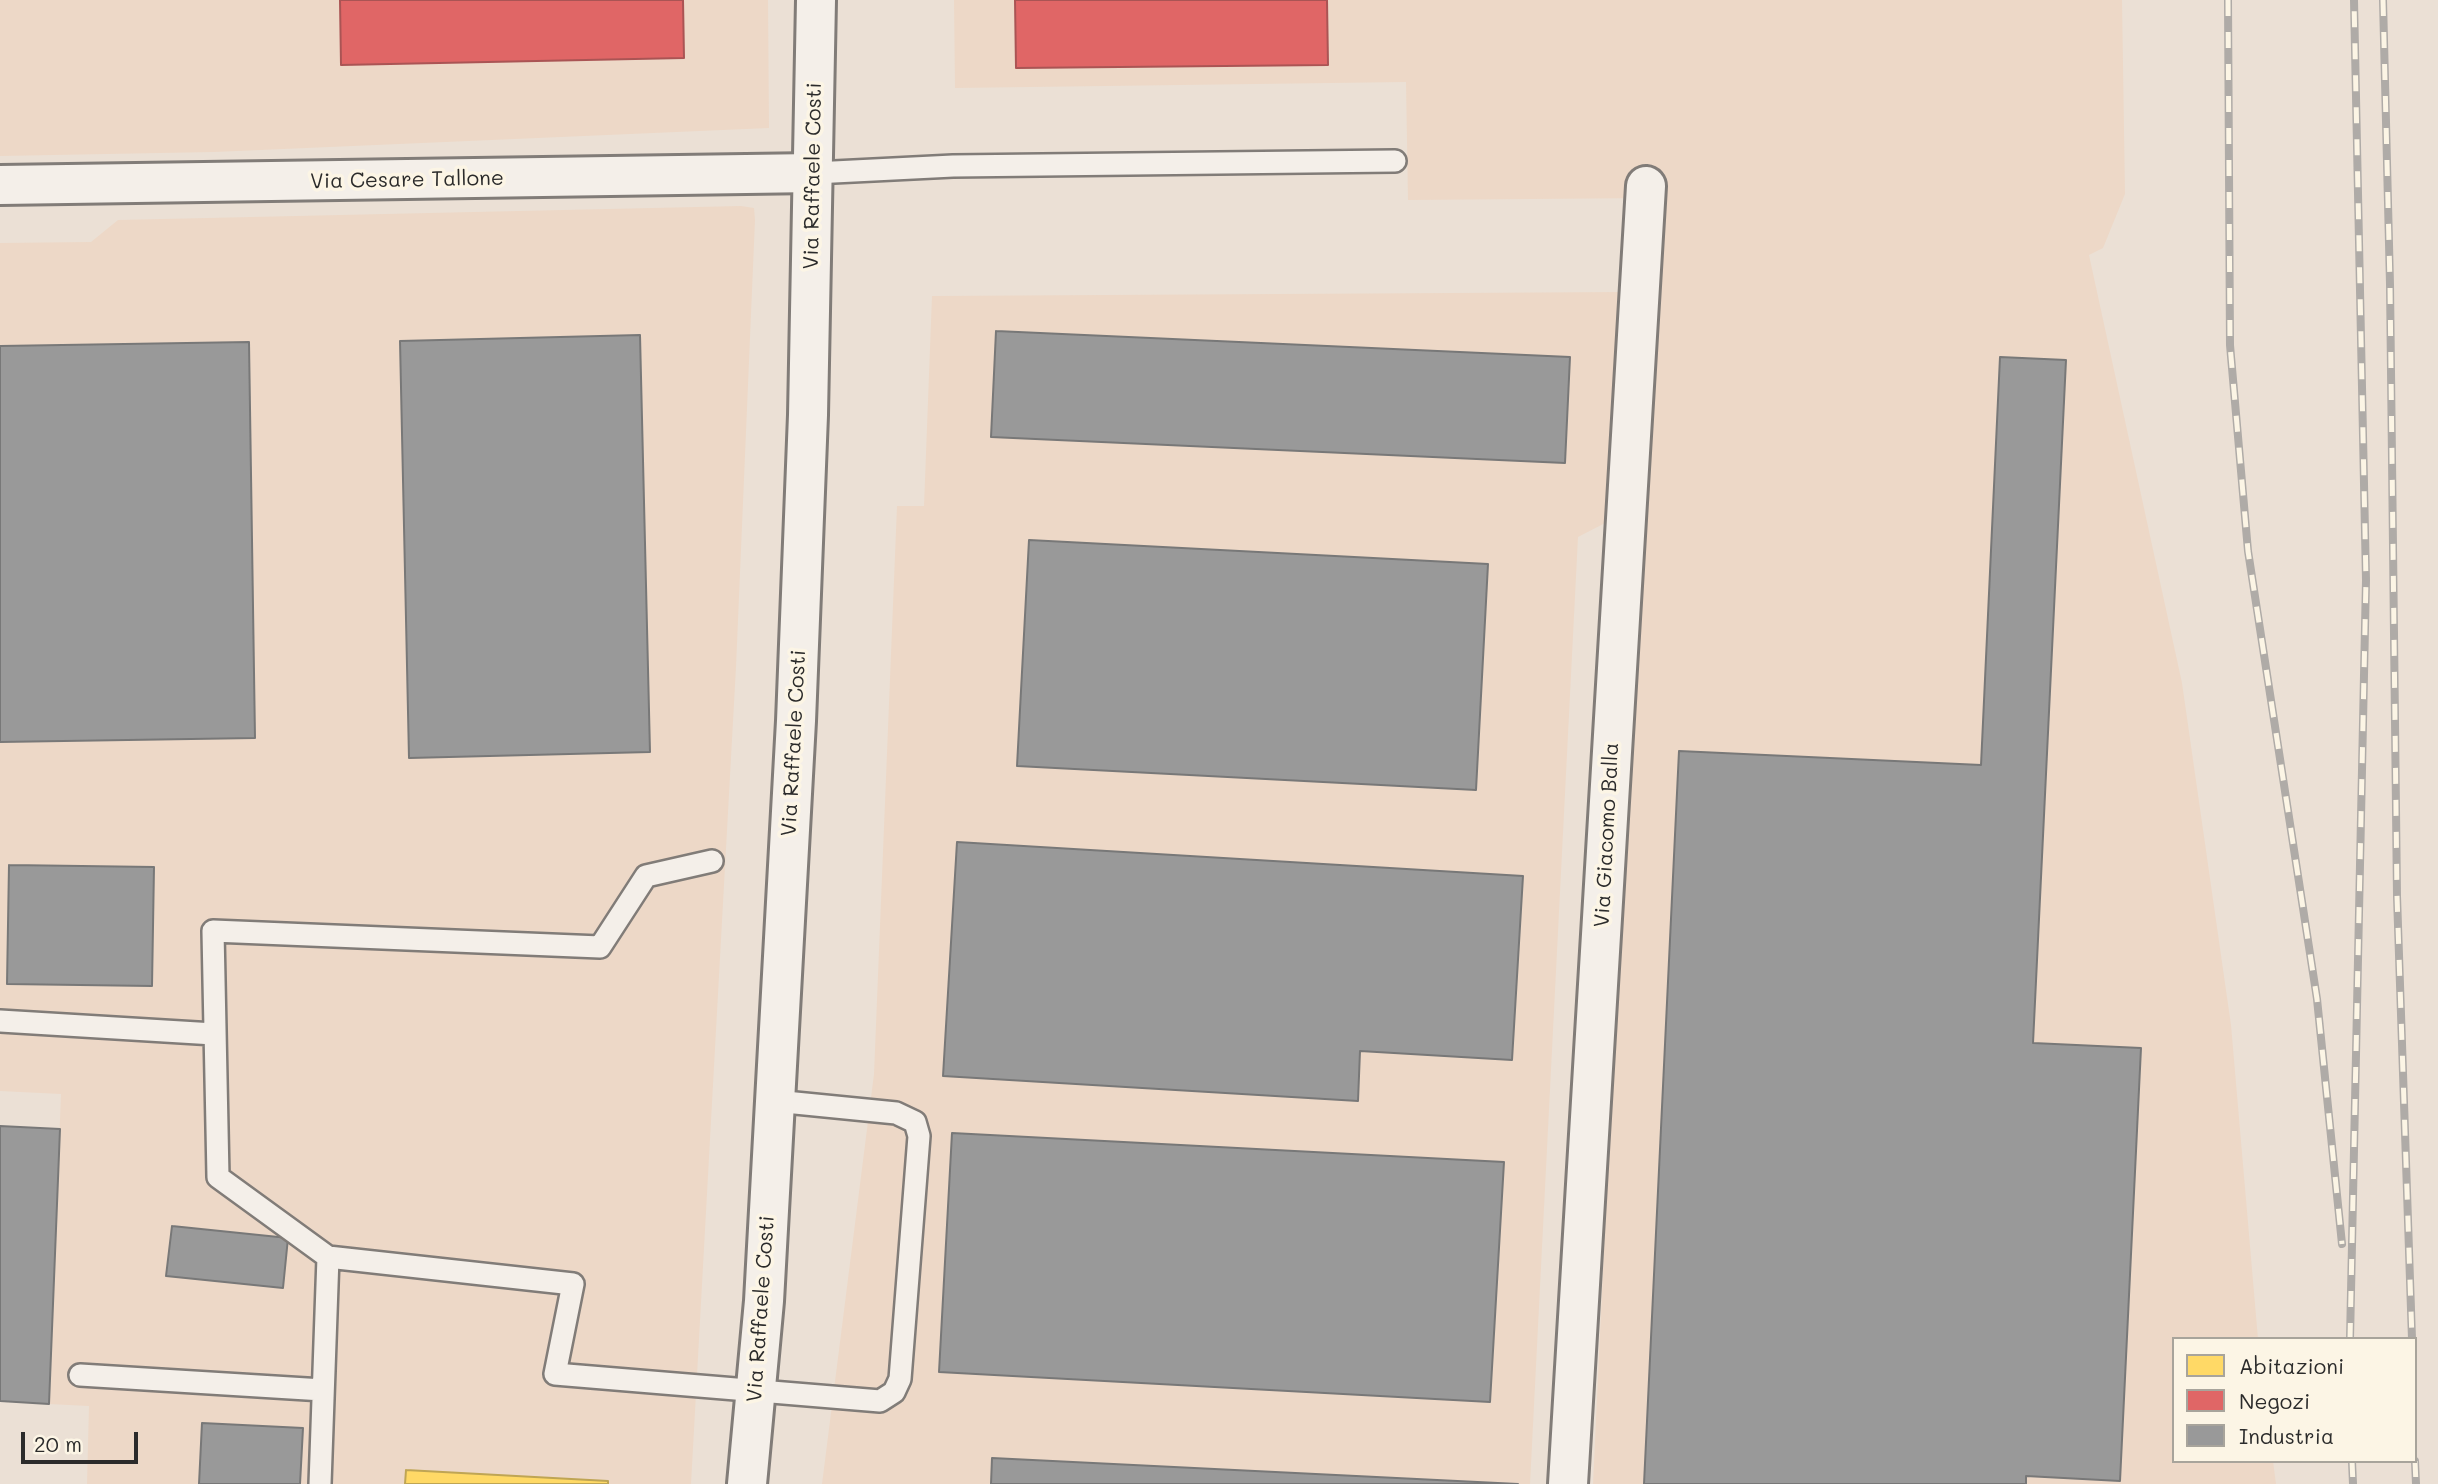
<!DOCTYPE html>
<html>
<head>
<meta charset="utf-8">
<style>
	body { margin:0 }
	#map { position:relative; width:2438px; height:1484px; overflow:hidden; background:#ebe0d5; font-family:Mali,sans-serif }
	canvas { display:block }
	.legend { position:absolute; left:2172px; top:1337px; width:245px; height:126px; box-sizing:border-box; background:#fcf5e5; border:2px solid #a8a49b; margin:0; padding:9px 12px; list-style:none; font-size:21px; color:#2b2b2b }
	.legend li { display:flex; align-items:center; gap:14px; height:35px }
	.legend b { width:35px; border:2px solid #a8a49b }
	.scale { position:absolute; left:21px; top:1432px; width:117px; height:32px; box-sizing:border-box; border:4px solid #2b2b2b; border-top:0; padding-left:9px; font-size:21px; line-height:24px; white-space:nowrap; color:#2b2b2b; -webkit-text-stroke:5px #fcf5e5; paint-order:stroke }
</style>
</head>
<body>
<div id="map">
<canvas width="2438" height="1484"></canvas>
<ul class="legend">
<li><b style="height:19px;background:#ffd966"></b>Abitazioni</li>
<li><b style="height:19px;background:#e06666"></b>Negozi</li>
<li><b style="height:19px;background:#999"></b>Industria</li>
</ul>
<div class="scale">20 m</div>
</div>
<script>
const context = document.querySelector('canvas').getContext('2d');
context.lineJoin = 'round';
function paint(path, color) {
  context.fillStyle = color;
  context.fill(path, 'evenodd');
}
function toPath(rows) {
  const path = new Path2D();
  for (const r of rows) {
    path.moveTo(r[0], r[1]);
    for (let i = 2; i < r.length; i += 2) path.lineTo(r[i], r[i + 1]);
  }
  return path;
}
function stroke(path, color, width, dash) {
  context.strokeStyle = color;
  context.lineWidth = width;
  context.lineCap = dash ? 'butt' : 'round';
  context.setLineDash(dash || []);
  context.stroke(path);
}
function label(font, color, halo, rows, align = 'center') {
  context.font = font + ' Mali,sans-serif';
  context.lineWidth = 7;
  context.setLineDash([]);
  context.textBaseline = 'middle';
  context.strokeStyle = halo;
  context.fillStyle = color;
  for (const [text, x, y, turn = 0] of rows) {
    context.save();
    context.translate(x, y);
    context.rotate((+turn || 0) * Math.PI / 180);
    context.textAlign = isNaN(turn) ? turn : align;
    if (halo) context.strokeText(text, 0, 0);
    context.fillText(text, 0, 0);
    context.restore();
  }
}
const built = toPath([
	[0,0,768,0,769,128,214,152,0,156],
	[954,0,2122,0,2125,194,2103,248,2089,255,2182,683,2231,1025,2258,1339,2174,1339,2174,1461,2273,1461,2276,1484,1593,1484,1653,198,1408,200,1406,82,955,88],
	[741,206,754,208,755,220,736,667,691,1484,87,1484,89,1406,49,1404,61,1094,0,1091,0,243,91,242,118,220],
	[1625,292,1609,521,1578,537,1530,1484,822,1484,874,1074,897,506,924,506,932,296]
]);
const homes = toPath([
	[406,1470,608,1481,608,1484,405,1484,406,1470]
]);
const shops = toPath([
	[340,0,683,0,684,58,341,65,340,0],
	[1015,0,1327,0,1328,65,1016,68,1015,0]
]);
const industry = toPath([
	[996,331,1570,357,1565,463,991,437,996,331],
	[640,335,650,752,409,758,400,341,640,335],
	[249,342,255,738,0,742,0,346,249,342],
	[2000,357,2066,360,2033,1043,2141,1048,2120,1481,2026,1476,2026,1484,1644,1484,1679,751,1981,765,2000,357],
	[1029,540,1488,564,1476,790,1017,766,1029,540],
	[957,842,1523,876,1512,1060,1360,1051,1358,1101,943,1076,957,842],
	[9,865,154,867,152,986,7,984,9,865],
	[0,1126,60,1129,49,1404,0,1401,0,1126],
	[952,1133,1504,1162,1490,1402,939,1372,952,1133],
	[172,1226,288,1238,283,1288,166,1276,172,1226],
	[202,1423,303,1428,300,1484,199,1484,202,1423],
	[992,1458,1518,1484,991,1484,992,1458]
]);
const service = toPath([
	[814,173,953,166,1395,161],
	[712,861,646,876,600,947,213,931,218,1177,328,1257,573,1284,555,1374,880,1401,894,1392,900,1379,919,1136,915,1122,896,1113,775,1101],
	[0,1021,214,1034],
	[80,1375,323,1390],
	[320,1484,328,1257]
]);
const minor = toPath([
	[0,185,814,173],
	[1568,1484,1646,186]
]);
const tertiary = toPath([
	[747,1484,764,1301,796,721,808,415,816,0]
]);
const rail = toPath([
	[2228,0,2230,345,2248,551,2317,999,2342,1244],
	[2383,0,2390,284,2397,896,2412,1339],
	[2350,1339,2366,580,2354,0],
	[2352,1461,2353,1484],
	[2415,1461,2416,1484]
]);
const streetNames = [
	["Via Raffaele Costi",813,176,-89],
	["Via Cesare Tallone",407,180,-1],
	["Via Raffaele Costi",794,743,-87],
	["Via Giacomo Balla",1607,835,-87],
	["Via Raffaele Costi",761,1309,-86]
];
paint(built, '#edd8c7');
paint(homes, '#ffd966');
stroke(homes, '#bfa554', 2);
paint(shops, '#e06666');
stroke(shops, '#aa5454', 2);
paint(industry, '#999');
stroke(industry, '#787878', 2);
stroke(service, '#817c78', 26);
stroke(minor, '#817c78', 44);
stroke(tertiary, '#817c78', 44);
stroke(service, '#f4efe9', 21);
stroke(minor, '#f4efe9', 38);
stroke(tertiary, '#f4efe9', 38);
stroke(rail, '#afaba7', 8);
stroke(rail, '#fcf5e5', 5, [16]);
label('21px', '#2b2b2b', '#fcf5e5', streetNames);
</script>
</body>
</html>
